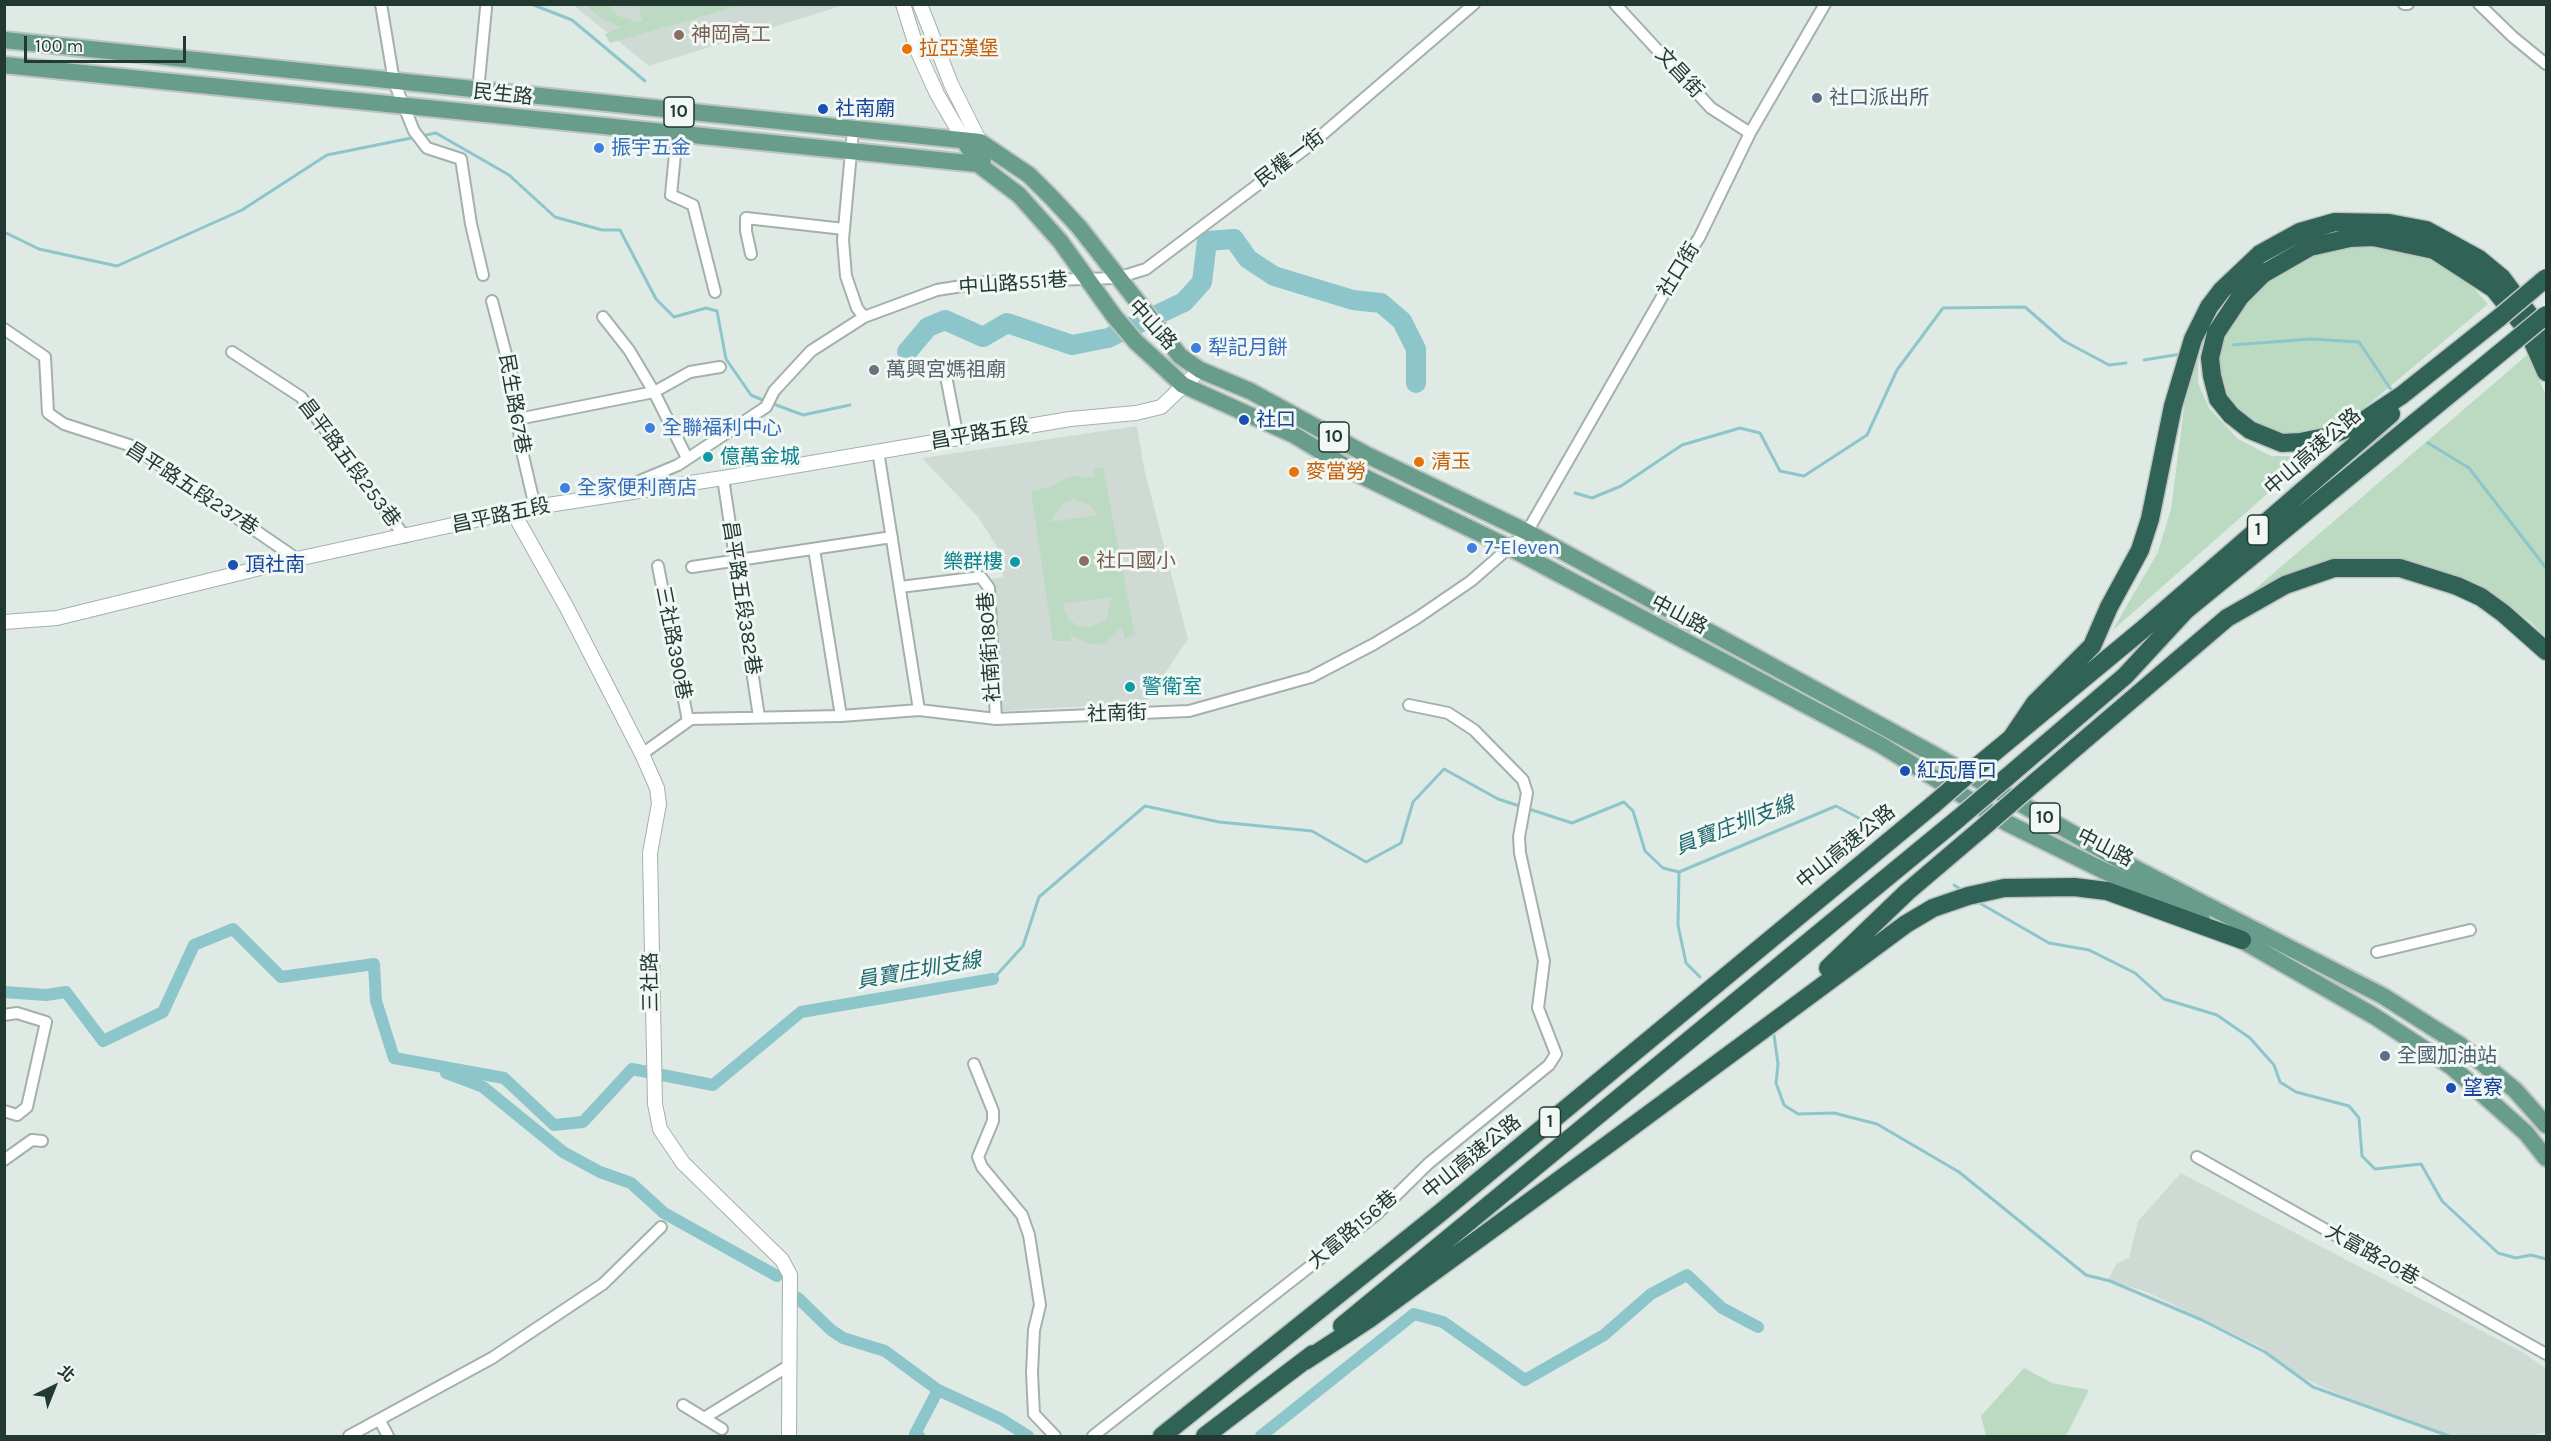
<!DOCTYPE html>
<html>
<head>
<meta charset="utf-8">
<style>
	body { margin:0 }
	#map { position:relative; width:2551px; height:1441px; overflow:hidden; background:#e0eae5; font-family:Karla,"Noto Sans TC",sans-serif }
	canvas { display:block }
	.frame { position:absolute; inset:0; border:6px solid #223931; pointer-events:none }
	.north { position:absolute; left:24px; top:1357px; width:60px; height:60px; -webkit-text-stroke:4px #f1f7f3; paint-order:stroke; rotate:43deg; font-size:16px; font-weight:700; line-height:24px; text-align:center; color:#223931 }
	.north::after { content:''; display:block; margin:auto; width:21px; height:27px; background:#223931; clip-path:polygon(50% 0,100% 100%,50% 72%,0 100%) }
	.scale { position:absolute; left:24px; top:36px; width:162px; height:27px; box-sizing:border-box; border:3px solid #223931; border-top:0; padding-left:8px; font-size:18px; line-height:21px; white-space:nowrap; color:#223931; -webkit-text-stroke:4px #f1f7f3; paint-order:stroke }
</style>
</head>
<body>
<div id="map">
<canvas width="2551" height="1441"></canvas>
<div class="frame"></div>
<div class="north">北</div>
<div class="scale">100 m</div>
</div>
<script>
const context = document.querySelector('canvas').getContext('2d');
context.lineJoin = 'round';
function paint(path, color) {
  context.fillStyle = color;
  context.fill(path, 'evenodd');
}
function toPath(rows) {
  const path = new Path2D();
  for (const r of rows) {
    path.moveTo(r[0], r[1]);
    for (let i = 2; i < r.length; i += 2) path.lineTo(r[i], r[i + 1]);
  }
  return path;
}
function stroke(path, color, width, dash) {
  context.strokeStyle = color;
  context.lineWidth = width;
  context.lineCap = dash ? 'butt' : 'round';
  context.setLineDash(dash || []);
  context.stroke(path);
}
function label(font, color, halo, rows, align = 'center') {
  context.font = font + ' Karla,"Noto Sans TC",sans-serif';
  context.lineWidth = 6;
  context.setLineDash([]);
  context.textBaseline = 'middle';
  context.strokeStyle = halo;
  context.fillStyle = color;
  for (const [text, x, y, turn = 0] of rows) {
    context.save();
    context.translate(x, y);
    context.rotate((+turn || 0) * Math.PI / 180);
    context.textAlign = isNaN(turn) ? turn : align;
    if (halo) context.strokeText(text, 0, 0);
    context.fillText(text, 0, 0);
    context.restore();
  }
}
const built = toPath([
	[573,5,844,5,649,66],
	[1137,426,1144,468,1188,639,1145,703,1001,711,992,579,1003,577,996,545,978,517,922,458],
	[2181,1173,2524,1353,2546,1369,2546,1432,2531,1436,2447,1436,2331,1391,2288,1371,2263,1348,2147,1292,2108,1280,2116,1264,2129,1258,2138,1221]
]);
const green = toPath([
	[692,4,741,5,610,43,605,34,621,27,602,19,586,5,608,5,618,16,639,22,643,21,638,5,683,5,684,7],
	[2350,246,2414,252,2440,263,2467,281,2488,304,2356,415,2319,434,2296,436,2274,431,2246,418,2225,391,2218,361,2222,332,2263,283,2317,251],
	[2199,337,2198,383,2209,408,2238,439,2271,456,2310,456,2112,631,2158,552,2171,509,2189,370],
	[2527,355,2546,395,2546,638,2532,623,2501,600,2452,576,2307,568,2247,596],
	[1103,468,1135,635,1125,639,1122,627,1106,643,1090,644,1071,636,1071,641,1053,641,1031,491,1050,487,1070,476,1094,478,1094,469],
	[1074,499,1091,506,1097,515,1050,522,1064,502],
	[1111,597,1107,619,1090,628,1077,626,1069,619,1064,609,1063,604],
	[2024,1368,2052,1383,2089,1390,2066,1436,1986,1436,1981,1416]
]);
const stream = toPath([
	[531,4,572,20,645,81],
	[4,232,39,249,117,266,242,210,327,155,436,133,509,175,555,217,602,230,620,230,656,299,674,317,706,308,717,311,726,359,751,395,765,401],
	[2233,345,2311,339,2359,342,2392,391],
	[2144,360,2181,354],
	[771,403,803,415,850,405],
	[2428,443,2469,468,2546,568],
	[1575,493,1592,498,1621,486,1682,445,1740,428,1760,433,1780,471,1804,476,1867,435,1897,370,1943,308,2025,307,2064,341,2109,365,2126,363],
	[1679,872,1678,925,1686,963,1700,977],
	[1954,885,1963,891],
	[1976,901,2049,943,2089,950,2135,973,2164,999,2217,1015,2250,1038,2274,1065,2280,1082,2296,1092,2349,1106,2359,1118,2362,1156,2375,1169,2421,1164,2442,1201,2498,1253,2516,1258,2531,1255,2546,1259],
	[993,979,1023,946,1039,897,1145,806,1219,822,1312,831,1366,862,1401,843,1413,802,1444,769,1498,799,1572,823,1624,802,1633,811,1645,851,1663,868,1679,872,1836,806,1870,824],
	[1774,1035,1778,1064,1776,1083,1784,1105,1798,1114,1834,1113,1877,1124,1959,1172,2086,1275,2110,1281,2202,1320,2265,1352,2313,1387,2449,1436]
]);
const canal = toPath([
	[4,992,46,995,66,992,103,1041,163,1012,194,945,233,929,281,977,374,964,376,1001,394,1058,504,1078,554,1125,583,1122,632,1069,713,1085,801,1012,993,979],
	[446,1073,483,1087,563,1152,600,1172,631,1183,664,1213,777,1276],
	[798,1298,831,1330,843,1338,885,1351,938,1390,1001,1419,1028,1436],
	[919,1436,915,1434,938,1390],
	[1261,1436,1414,1314,1443,1322,1525,1380,1604,1335,1651,1294,1687,1275,1722,1308,1758,1327]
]);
const river = toPath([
	[907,352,928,327,945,320,983,337,1007,323,1072,345,1108,338,1184,302,1202,282,1207,241,1234,239,1248,259,1274,276,1353,300,1381,303,1402,321,1416,349,1416,383]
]);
const minor = toPath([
	[381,4,394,82,414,131,427,148,461,159,471,224,483,275],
	[1615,4,1711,108,1750,133],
	[2404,4,2408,4],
	[2479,4,2513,37,2546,64],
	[478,91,486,8],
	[853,130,843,240,846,276,857,308,864,317],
	[677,134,671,195,693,205,715,292],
	[751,254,746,231,746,218,844,229],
	[492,301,513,381,521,447,535,507],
	[603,317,629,350,654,392,687,458],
	[4,329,45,357,48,413,64,424,132,446,297,559],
	[232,352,301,397,405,537],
	[518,419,654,392,690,372,720,367],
	[958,438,945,371,983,365,983,370,998,367],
	[878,451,919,710,996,719,1189,711,1311,677,1374,644,1417,618,1471,581,1527,532,1678,269,1699,238,1750,133,1825,4],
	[723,478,759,717],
	[618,490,678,465,766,407,774,391,811,351,864,317,937,290,987,282,1117,278,1146,269,1309,146,1474,4],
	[814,549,841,716],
	[658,566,688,721],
	[692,567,892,537],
	[900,587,981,577,989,588,996,719],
	[642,754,691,719,841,716,919,710],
	[2377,952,2470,930],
	[4,1015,17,1013,46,1022,27,1107,17,1115,4,1111],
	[974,1064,993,1111,993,1121,978,1157,982,1167,1022,1215,1029,1235,1040,1305,1034,1330,1032,1373,1034,1414,1055,1436],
	[2197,1157,2546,1354],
	[4,1160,32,1140,42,1141],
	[683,1405,722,1429],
	[704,1418,790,1365],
	[380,1421,388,1436],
	[349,1436,492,1358,603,1284,661,1227],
	[1093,1436,1377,1214,1429,1163,1549,1065,1556,1054,1538,1008,1544,961,1520,853,1519,837,1527,793,1523,780,1474,730,1448,713,1409,705]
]);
const tertiary = toPath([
	[903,4,918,52,937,94,965,142],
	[920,4,951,84,980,142],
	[513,512,567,608,642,754,657,788,659,804,650,853,655,1104,660,1129,683,1163,782,1260,790,1275,789,1436],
	[4,622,57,618,297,559,535,507,723,478,1070,419,1136,413,1161,407,1200,370]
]);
const primary = toPath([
	[4,40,980,142,1029,175,1053,199,1079,227,1180,356,1200,370,1250,391,1367,455,1527,532,1931,753,2125,863,2383,996,2460,1045,2515,1090,2546,1125],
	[4,65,978,164,983,159],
	[965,142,978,164,1019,195,1060,241,1114,316,1136,342,1183,385,1294,435,1360,475,1510,548,1881,745,2007,823,2202,919],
	[2231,934,2374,1016,2452,1067,2526,1133,2546,1158]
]);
const motorway = toPath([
	[2500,317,2402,395,2357,425,2325,437,2300,442,2282,443,2250,430,2231,415,2218,399,2212,376,2210,358,2216,333,2240,297,2263,274,2310,247,2350,238,2373,237,2434,250,2494,289,2528,331,2546,372],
	[2012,737,2035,703,2092,646,2109,607,2140,550,2150,519,2173,406,2193,339,2209,307,2222,290,2260,254,2300,232,2335,222,2389,223,2426,230,2479,259,2502,278,2528,313,2546,343],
	[1980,764,2142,630,2391,414],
	[2006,778,2125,676,2186,610,2478,371],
	[2026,790,2227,618,2285,585,2334,568,2400,568,2457,586,2481,597,2503,613,2546,651],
	[1828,968,1907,892,1981,829],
	[1342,1326,1959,818],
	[1305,1361,1369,1319,1614,1140,1906,924,1933,908,1968,896,2004,888,2074,887,2107,891,2242,940],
	[1162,1436,1440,1213,1934,804],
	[1205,1436,1313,1354]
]);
const motorwayBridge = toPath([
	[2500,317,2546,278],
	[2478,371,2546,315],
	[1934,804,1980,764],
	[1959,818,2006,778],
	[1981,829,2026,790]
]);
const markers = [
	[679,35,6,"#8d6e63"],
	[907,49,6,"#e8710a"],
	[1817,98,6,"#5c6f8a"],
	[823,109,6,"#1a4fb4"],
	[599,148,6,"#3f7fe0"],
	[1196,348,6,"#3f7fe0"],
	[874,370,6,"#6b7280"],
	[1244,420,6,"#1a4fb4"],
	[650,428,6,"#3f7fe0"],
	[708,457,6,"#0f9aa8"],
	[1419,462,6,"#e8710a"],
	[1294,472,6,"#e8710a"],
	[565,488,6,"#3f7fe0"],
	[1472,548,6,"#3f7fe0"],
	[1084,561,6,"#8d6e63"],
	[1015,562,6,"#0f9aa8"],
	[233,565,6,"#1a4fb4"],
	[1130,687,6,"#0f9aa8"],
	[1905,771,6,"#1a4fb4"],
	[2385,1056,6,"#5c6f8a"],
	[2451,1088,6,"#1a4fb4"]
];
const shields = [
	[679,112,30],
	[1334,437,30],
	[2258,530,21],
	[2045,818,30],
	[1550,1122,21]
];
const shieldNames = [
	["10",679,112],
	["10",1334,437],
	["1",2258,530],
	["10",2045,818],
	["1",1550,1122]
];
const educationNames = [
	["神岡高工",691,35],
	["社口國小",1096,561]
];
const foodNames = [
	["拉亞漢堡",919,49],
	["清玉",1431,462],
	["麥當勞",1306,472]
];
const streetNames = [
	["文昌街",1679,73,47],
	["民生路",503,95,6],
	["民權一街",1290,159,-37],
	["社口街",1679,270,-58],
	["中山路551巷",1013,284,-4],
	["中山路",1152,325,47],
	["民生路67巷",514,404,80],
	["昌平路五段",980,434,-10],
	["中山高速公路",2313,452,-41],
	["昌平路五段253巷",349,463,53],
	["昌平路五段237巷",192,489,33],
	["昌平路五段",501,516,-12],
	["昌平路五段382巷",741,598,81],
	["中山路",1679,615,28],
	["三社路390巷",673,643,79],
	["社南街180巷",990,647,-94],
	["社南街",1117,714,-2],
	["中山高速公路",1846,847,-39],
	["中山路",2105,848,27],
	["三社路",651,982,-91],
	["中山高速公路",1472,1157,-39],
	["大富路156巷",1353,1230,-40],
	["大富路20巷",2372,1255,29]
];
const serviceNames = [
	["社口派出所",1829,98],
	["全國加油站",2397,1056]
];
const transitNames = [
	["社南廟",835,109],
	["社口",1256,420],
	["頂社南",245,565],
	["紅瓦厝口",1917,771],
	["望寮",2463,1088]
];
const shopNames = [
	["振宇五金",611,148],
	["犁記月餅",1208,348],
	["全聯福利中心",662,428],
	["全家便利商店",577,488],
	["7-Eleven",1484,548]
];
const worshipNames = [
	["萬興宮媽祖廟",886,370]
];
const cultureNames = [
	["億萬金城",720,457],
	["樂群樓",1003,562,"right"],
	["警衛室",1142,687]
];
const waterNames = [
	["員寶庄圳支線",1735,826,-21],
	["員寶庄圳支線",919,971,-10]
];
paint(built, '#cfdad4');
paint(green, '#bbdac1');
stroke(stream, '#8cc6cb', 3);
stroke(canal, '#8cc6cb', 12);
stroke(river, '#8cc6cb', 20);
stroke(minor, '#a3b1ab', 14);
stroke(tertiary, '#a3b1ab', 16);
stroke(primary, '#bdc4c1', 20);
stroke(motorway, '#bdc4c1', 21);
stroke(minor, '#fff', 10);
stroke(tertiary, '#fff', 14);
stroke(primary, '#689c8b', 16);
stroke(motorway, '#306355', 18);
stroke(motorwayBridge, '#bdc4c1', 21, []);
stroke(motorwayBridge, '#306355', 18);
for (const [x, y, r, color] of markers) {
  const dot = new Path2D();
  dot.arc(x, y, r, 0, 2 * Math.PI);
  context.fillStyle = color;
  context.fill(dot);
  stroke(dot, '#f1f7f3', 2);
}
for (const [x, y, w] of shields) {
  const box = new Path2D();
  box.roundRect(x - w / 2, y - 15, w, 30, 4.5);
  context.fillStyle = '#f1f7f3';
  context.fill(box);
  stroke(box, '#223931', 1.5);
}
label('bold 18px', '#223931', null, shieldNames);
label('20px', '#785e54', '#f1f7f3', educationNames, 'left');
label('20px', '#c56008', '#f1f7f3', foodNames, 'left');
label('20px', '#223931', '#f1f7f3', streetNames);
label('20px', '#4e5e75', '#f1f7f3', serviceNames, 'left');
label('20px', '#164399', '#f1f7f3', transitNames, 'left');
label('20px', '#366cbe', '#f1f7f3', shopNames, 'left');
label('20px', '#5b616d', '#f1f7f3', worshipNames, 'left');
label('20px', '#0d838f', '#f1f7f3', cultureNames, 'left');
label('italic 21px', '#216970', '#f1f7f3', waterNames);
</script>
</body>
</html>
